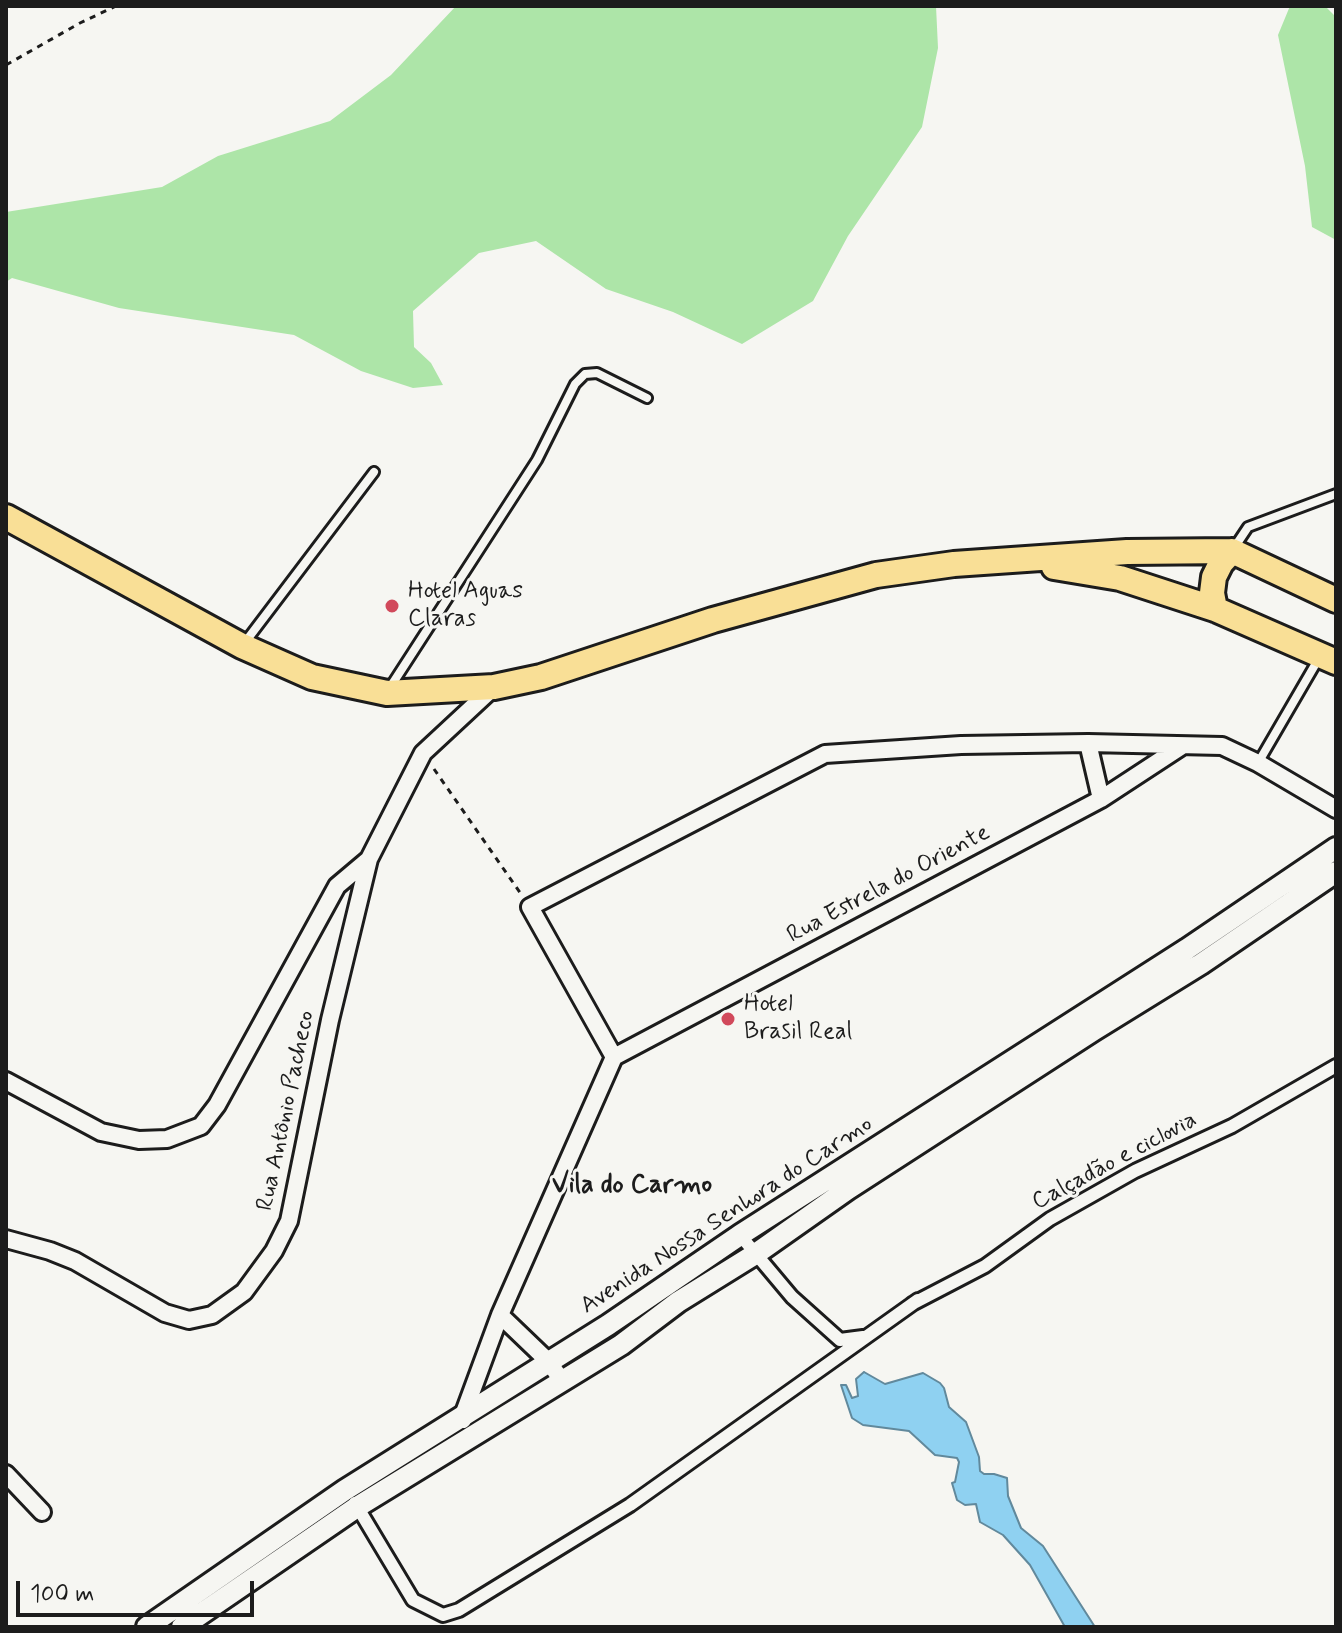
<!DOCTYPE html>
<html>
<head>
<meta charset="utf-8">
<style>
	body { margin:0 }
	#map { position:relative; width:1342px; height:1633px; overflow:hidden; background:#f6f6f2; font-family:Mynerve,sans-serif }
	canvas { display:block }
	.frame { position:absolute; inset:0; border:8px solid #1c1c1c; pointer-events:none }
	.scale { position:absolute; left:16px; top:1581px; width:238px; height:36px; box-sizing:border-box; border:4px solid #1c1c1c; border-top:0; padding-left:10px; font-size:24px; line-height:28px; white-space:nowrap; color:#1c1c1c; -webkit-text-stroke:6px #f6f6f2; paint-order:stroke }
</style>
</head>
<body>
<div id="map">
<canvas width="1342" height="1633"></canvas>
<div class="frame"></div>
<div class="scale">100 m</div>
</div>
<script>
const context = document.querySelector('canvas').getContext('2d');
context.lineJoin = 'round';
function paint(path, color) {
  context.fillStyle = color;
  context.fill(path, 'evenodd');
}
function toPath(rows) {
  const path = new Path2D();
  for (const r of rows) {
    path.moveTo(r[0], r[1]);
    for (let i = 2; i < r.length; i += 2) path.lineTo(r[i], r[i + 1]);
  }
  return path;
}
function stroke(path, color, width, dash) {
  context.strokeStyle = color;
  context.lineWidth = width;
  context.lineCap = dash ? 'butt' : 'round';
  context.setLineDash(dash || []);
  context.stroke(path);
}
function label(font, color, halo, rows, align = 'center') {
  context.font = font + ' Mynerve,sans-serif';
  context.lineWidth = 6;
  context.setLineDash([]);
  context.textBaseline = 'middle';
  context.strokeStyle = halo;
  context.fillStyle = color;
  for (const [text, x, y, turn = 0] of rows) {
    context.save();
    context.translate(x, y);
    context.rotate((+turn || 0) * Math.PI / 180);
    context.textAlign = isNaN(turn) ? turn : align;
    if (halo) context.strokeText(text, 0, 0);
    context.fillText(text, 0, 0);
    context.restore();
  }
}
const green = toPath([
	[456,6,936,6,938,48,922,127,848,236,813,301,742,344,673,312,606,289,536,241,479,253,413,311,414,347,431,363,443,385,413,388,361,371,294,335,119,308,12,278,6,282,6,212,162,187,218,156,330,121,391,75],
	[1290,6,1325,6,1336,17,1336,240,1312,227,1305,166,1278,35]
]);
const water = toPath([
	[864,1372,885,1384,923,1373,940,1383,944,1388,949,1407,966,1422,979,1457,980,1471,984,1474,994,1474,1007,1478,1008,1496,1021,1528,1043,1546,1095,1627,1065,1627,1030,1565,1003,1535,980,1522,976,1504,965,1505,957,1500,952,1483,955,1482,959,1462,957,1458,935,1455,909,1431,863,1425,852,1418,841,1385,846,1385,852,1398,858,1396,856,1379,864,1372]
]);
const path = toPath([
	[6,65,80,23,116,6],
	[434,769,521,894]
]);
const service = toPath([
	[1234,548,1248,527,1336,494],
	[243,645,374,472],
	[389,689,537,460,575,384,585,374,597,373,647,398],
	[1258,763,1319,658]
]);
const pedestrian = toPath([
	[740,1235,792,1297,840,1340,863,1337],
	[912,1304,985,1266,1050,1219,1135,1171,1232,1126,1336,1066],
	[355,1503,413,1600,443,1615,459,1610,630,1505,918,1300]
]);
const minor = toPath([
	[1088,743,1101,799],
	[614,1057,530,907,825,754,961,745,1088,743,1222,746,1258,763,1336,809],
	[614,1057,1101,799,1182,746],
	[6,1081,101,1132,139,1140,167,1139,201,1126,217,1105,337,886,369,859,423,753,494,687],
	[6,1239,50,1251,75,1261,165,1313,189,1320,212,1315,244,1292,274,1251,289,1221,330,1020,369,859],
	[500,1315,549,1362,562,1381],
	[463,1420,462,1418,500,1315,614,1057],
	[6,1474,42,1512]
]);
const tertiary = toPath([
	[147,1627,345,1490,608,1325,740,1235,1187,949,1336,848],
	[182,1627,357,1507,621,1345,678,1302,757,1253,848,1189,1094,1030,1201,964,1336,872]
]);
const primary = toPath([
	[6,517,242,646,312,677,387,693,494,687,541,677,713,620,876,575,954,564,1127,552,1232,551,1336,600],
	[1054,567,1120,578,1215,609,1336,662],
	[1215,609,1212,593,1214,577,1221,563,1232,551]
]);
const markers = [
	[392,606,8,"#d1495b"],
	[728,1019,8,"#d1495b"]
];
const poiNames = [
	["Hotel Aguas",408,592],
	["Claras",408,620],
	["Hotel",744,1005],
	["Brasil Real",744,1033]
];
const streetNames = [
	["Rua Estrela do Oriente",889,885,-28],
	["Rua Antônio Pacheco",287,1111,-78],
	["Calçadão e ciclovia",1115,1162,-28],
	["Avenida Nossa Senhora do Carmo",727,1216,-33]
];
const neighbourhoodNames = [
	["Vila do Carmo",632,1187]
];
paint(green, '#ade5a8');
paint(water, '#8fd1f1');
stroke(water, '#61899c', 2);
stroke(service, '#1c1c1c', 14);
stroke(pedestrian, '#1c1c1c', 18);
stroke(minor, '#1c1c1c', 22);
stroke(tertiary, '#1c1c1c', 26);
stroke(primary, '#1c1c1c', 30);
stroke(path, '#1c1c1c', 3, [6, 6]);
stroke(service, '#f6f6f2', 8);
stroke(pedestrian, '#f6f6f2', 12);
stroke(minor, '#f6f6f2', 16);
stroke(tertiary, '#f6f6f2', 20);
stroke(primary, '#f9df96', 24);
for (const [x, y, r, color] of markers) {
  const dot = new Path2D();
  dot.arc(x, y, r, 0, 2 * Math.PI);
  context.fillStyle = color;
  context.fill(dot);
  stroke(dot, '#f6f6f2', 3);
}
label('24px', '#1c1c1c', '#f6f6f2', poiNames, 'left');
label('24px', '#1c1c1c', '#f6f6f2', streetNames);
label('bold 26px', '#1c1c1c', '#f6f6f2', neighbourhoodNames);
</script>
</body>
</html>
